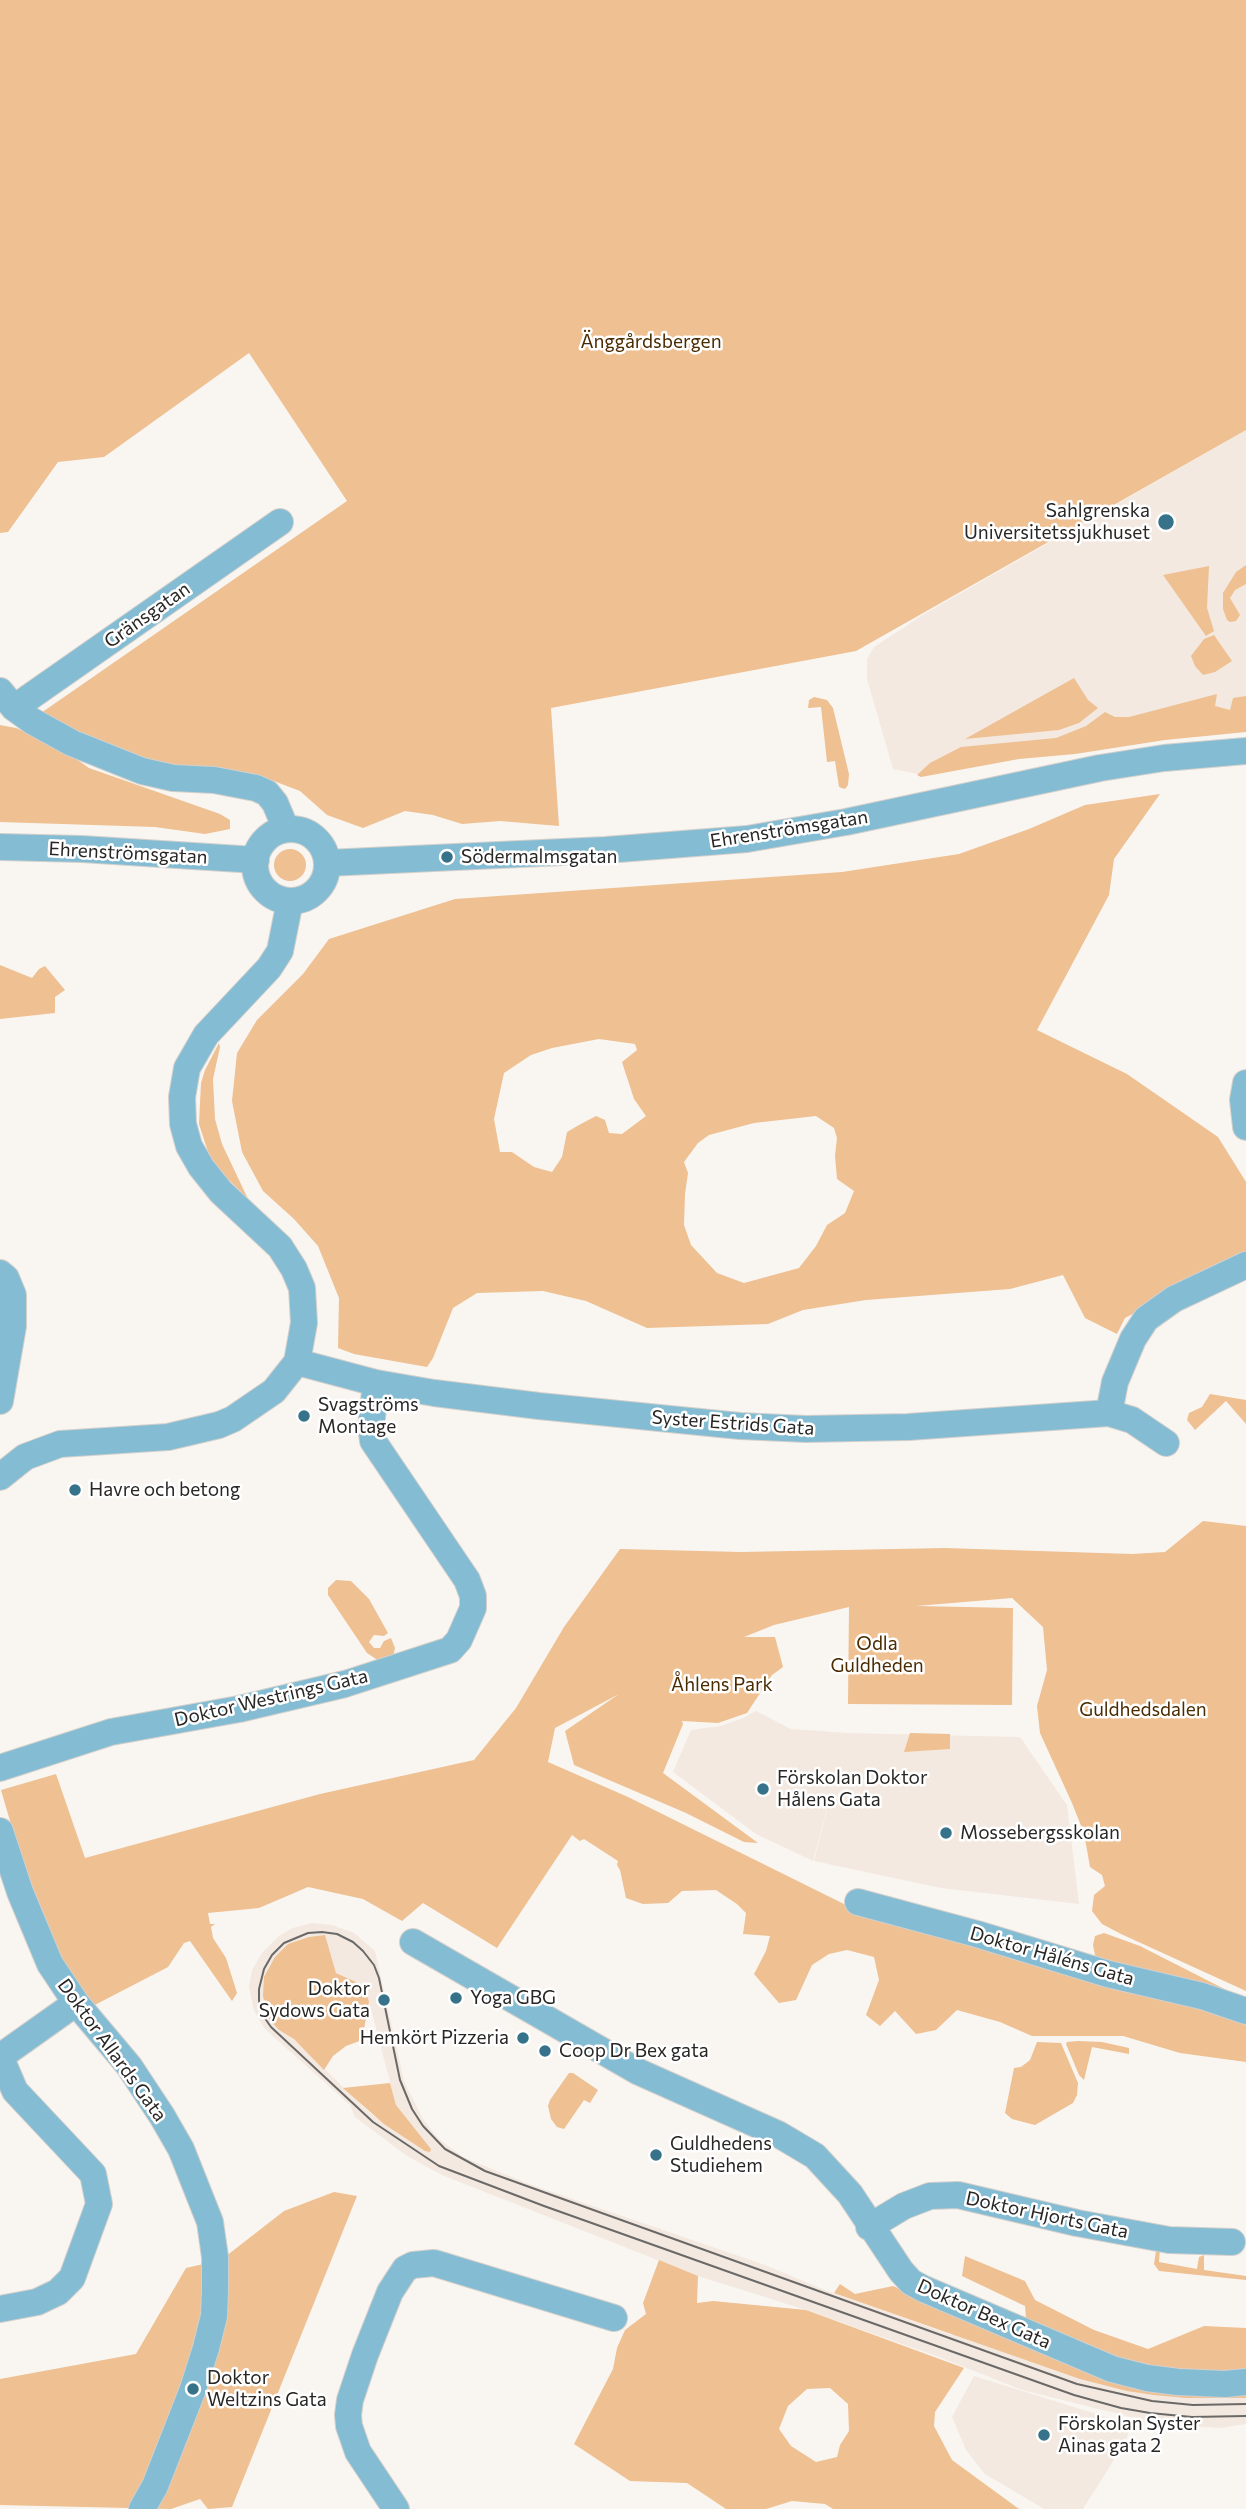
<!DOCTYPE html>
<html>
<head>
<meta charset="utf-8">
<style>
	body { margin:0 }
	canvas { display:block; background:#f9f5f1 }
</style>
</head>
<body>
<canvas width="1246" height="2509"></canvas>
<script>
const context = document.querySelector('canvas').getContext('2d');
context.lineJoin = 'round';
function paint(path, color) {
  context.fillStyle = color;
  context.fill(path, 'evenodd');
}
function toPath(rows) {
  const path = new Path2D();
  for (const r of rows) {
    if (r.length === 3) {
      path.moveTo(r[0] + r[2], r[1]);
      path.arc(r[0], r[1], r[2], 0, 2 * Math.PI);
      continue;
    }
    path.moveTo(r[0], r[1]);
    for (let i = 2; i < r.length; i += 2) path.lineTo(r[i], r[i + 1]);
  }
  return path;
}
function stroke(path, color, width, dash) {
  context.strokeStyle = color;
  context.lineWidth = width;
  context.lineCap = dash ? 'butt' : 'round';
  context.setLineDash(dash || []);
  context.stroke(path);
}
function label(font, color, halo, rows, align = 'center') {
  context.font = font + ' Commissioner,sans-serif';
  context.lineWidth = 5;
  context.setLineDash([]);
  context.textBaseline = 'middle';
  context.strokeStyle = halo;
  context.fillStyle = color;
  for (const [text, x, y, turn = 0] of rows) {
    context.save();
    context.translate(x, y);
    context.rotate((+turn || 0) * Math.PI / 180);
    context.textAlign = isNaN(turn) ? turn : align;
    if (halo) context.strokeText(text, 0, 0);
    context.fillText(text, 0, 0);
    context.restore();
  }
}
const built = toPath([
	[1246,430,1246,728,1015,759,923,775,893,769,867,679,867,659,874,647,926,613],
	[756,1711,791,1729,847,1733,1020,1737,1067,1805,1079,1904,941,1888,814,1861,838,1767,813,1861,756,1834,673,1772,691,1730,720,1726,741,1719],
	[312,1923,332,1925,354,1933,375,1951,404,2081,423,2119,439,2139,463,2157,529,2184,765,2265,825,2290,952,2335,960,2317,1246,2391,1246,2424,1220,2428,1155,2423,1022,2390,939,2357,806,2310,698,2276,442,2175,407,2156,355,2117,350,2105,265,2029,254,2011,249,1987,252,1970,262,1953,279,1936,293,1928],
	[325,1935,336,1973,365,1986,396,2105,431,2149,372,2115,294,2039,279,2030],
	[974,2376,1132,2425,1124,2444,1083,2509,1044,2509,985,2474,966,2450,952,2417]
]);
const green = toPath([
	[0,0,1246,0,1246,430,856,651,551,708,559,826,500,821,462,824,433,815,405,811,363,828,327,815,300,791,258,775,217,769,177,769,88,739,41,713,347,501,249,353,104,457,58,462,8,532,0,533],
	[1246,565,1246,584,1235,590,1230,598,1240,615,1236,621,1230,622,1227,620,1223,609,1223,593,1236,572],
	[1209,566,1207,608,1214,631,1206,636,1163,575],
	[1214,635,1232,661,1215,672,1203,675,1195,666,1191,656,1204,639],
	[1074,678,1088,700,1098,708,1079,723,1059,730,965,739],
	[1217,694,1215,706,1230,710,1233,698,1246,696,1246,732,1165,740,1075,754,1019,759,921,777,917,775,930,763,961,747,1056,738,1086,726,1105,712,1115,717,1129,717],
	[814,697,827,700,833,708,849,774,848,785,845,789,839,787,835,761,827,762,821,707,808,708,809,700],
	[0,725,16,728,59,747,89,768,220,814,230,820,230,829,205,834,155,827,0,822],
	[1160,794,1114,859,1109,895,1037,1030,1127,1074,1218,1137,1246,1182,1246,1260,1162,1298,1125,1318,1117,1334,1085,1318,1063,1275,1010,1289,866,1300,803,1310,768,1324,647,1328,586,1301,543,1291,477,1293,453,1308,433,1358,427,1367,354,1354,338,1348,339,1298,318,1246,294,1219,263,1191,242,1152,232,1101,237,1053,257,1020,303,974,329,939,455,899,842,872,959,854,1029,829,1085,805],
	[599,1039,635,1044,637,1050,622,1062,634,1099,646,1116,622,1134,609,1133,605,1120,596,1116,579,1125,567,1132,562,1157,552,1172,534,1167,512,1152,500,1152,494,1119,504,1073,531,1055,552,1048],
	[816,1116,834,1128,837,1138,835,1156,837,1179,854,1191,845,1213,827,1225,816,1246,799,1268,744,1283,717,1273,691,1245,684,1225,685,1194,688,1173,684,1162,698,1143,709,1135,754,1123],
	[290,865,16],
	[0,965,32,978,39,969,45,966,65,990,55,997,55,1013,0,1019],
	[219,1043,220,1047,213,1079,215,1119,222,1144,248,1199,216,1167,209,1155,199,1124,201,1083,205,1070],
	[1210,1394,1246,1400,1246,1424,1226,1401,1195,1430,1187,1420,1189,1413,1202,1407],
	[1203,1521,1246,1526,1246,1991,1121,1934,1102,1924,1092,1911,1094,1895,1105,1886,1102,1875,1090,1867,1084,1833,1072,1803,1040,1733,1037,1706,1047,1670,1043,1627,1012,1598,916,1606,1013,1608,1012,1705,848,1704,849,1607,774,1625,744,1637,775,1637,783,1667,772,1675,747,1713,718,1723,682,1721,683,1724,663,1773,758,1843,744,1842,686,1813,574,1765,565,1731,619,1694,555,1728,548,1762,628,1797,846,1905,1246,2020,1246,2062,1180,2053,1123,2036,1032,2036,1000,2022,957,2010,936,2030,916,2034,895,2011,880,2026,866,2015,879,1980,874,1957,847,1950,829,1954,812,1965,796,2000,779,2003,754,1974,766,1951,770,1936,743,1934,746,1913,737,1904,716,1890,682,1891,668,1903,643,1904,626,1898,620,1870,617,1865,618,1861,584,1839,580,1841,572,1835,497,1948,423,1903,402,1921,363,1899,308,1887,259,1908,208,1913,210,1924,215,1924,211,1927,213,1938,226,1958,237,1993,232,2001,190,1941,184,1943,168,1967,89,2008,47,1948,1,1790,56,1774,85,1858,320,1794,474,1760,516,1708,564,1627,620,1549,741,1552,945,1548,1132,1554,1165,1552],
	[336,1580,351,1581,369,1599,388,1633,384,1636,374,1635,369,1642,374,1648,380,1648,384,1641,391,1638,395,1648,393,1657,379,1661,367,1653,328,1595,328,1588],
	[910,1733,950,1734,950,1749,904,1752],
	[1104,1933,1140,1946,1246,2000,1102,1962,1095,1955,1093,1945,1095,1936],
	[325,1935,336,1973,365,1986,369,2002,362,2040,346,2046,333,2056,324,2070,294,2039,279,2030,269,2019,263,1996,264,1977,275,1957,288,1944,309,1937],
	[1078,2041,1102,2042,1129,2048,1129,2054,1092,2047,1084,2080,1079,2075,1066,2044,1067,2042],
	[1037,2042,1061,2043,1078,2083,1077,2095,1073,2103,1035,2125,1012,2119,1005,2113,1014,2068,1021,2067,1030,2060],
	[569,2073,573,2073,598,2090,590,2103,584,2100,564,2129,557,2127,551,2119,548,2106,550,2100],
	[390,2083,396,2105,431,2149,430,2152,425,2151,384,2124,343,2088],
	[334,2192,357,2196,232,2507,208,2509,200,2499,171,2509,0,2505,0,2379,136,2354,186,2268,221,2260,284,2211],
	[1160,2249,1159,2262,1197,2269,1199,2257,1204,2255,1204,2270,1246,2276,1246,2280,1159,2271,1154,2264,1156,2251],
	[965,2256,1025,2281,1035,2300,1094,2330,1148,2349,1204,2326,1246,2328,1246,2372,1165,2368,1107,2355,1026,2318,1025,2306,962,2276],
	[659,2260,698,2276,697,2303,713,2301,806,2310,964,2368,935,2412,934,2426,952,2460,1019,2509,833,2509,825,2504,792,2501,766,2509,726,2509,687,2483,630,2481,574,2444,613,2369,617,2348,625,2330,646,2314,643,2303],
	[830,2388,848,2404,849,2431,840,2445,837,2457,816,2462,791,2446,779,2429,788,2406,807,2389],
	[840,2284,855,2294,893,2286,986,2328,1246,2391,1246,2398,1186,2398,1154,2395,1127,2391,1080,2379,834,2293]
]);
const minor = toPath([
	[0,691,14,708,32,721,72,743,142,771,173,778,214,780,256,788,267,793,275,803,286,829],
	[14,708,280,522],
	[291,865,36],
	[0,847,82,849,256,860],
	[327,863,606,850,747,839,846,822,1100,768,1164,758,1246,751],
	[1246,1083,1243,1100,1246,1127],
	[0,1273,6,1278,13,1295,13,1326,0,1401],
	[297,1362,376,1383,434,1393,539,1406,740,1426,806,1429,908,1427,1109,1413,1132,1420,1166,1443],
	[1109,1413,1115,1382,1133,1339,1146,1319,1174,1299,1246,1265],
	[0,1477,25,1457,60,1444,168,1437,219,1425,233,1419,274,1391,297,1362,304,1323,302,1288,294,1269,280,1247,221,1192,201,1167,189,1146,183,1124,182,1097,187,1068,206,1035,269,968,280,951,290,901],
	[0,1768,111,1732,239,1709,345,1684,450,1650,459,1640,473,1608,473,1596,467,1580,373,1441,371,1426,376,1383],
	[0,1831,20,1892,50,1964,76,2003,129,2066,162,2116,181,2149,210,2222,215,2257,215,2291,214,2316,206,2348,193,2389,155,2486,142,2509],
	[858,1902,977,1934,1108,1974,1202,1996,1246,2011],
	[413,1942,639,2072,778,2134,815,2156,850,2194,901,2271,911,2282,924,2289,1112,2369,1147,2378,1178,2382,1225,2384,1246,2382],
	[0,2056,15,2091,93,2174,99,2204,72,2278,58,2292,37,2302,0,2309],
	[0,2057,76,2003],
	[869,2227,904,2206,930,2196,958,2195,1077,2223,1169,2240,1232,2242],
	[396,2509,358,2452,349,2426,348,2415,350,2400,365,2355,390,2292,405,2269,413,2265,434,2263,614,2318]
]);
const tram = toPath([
	[1246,2404,1193,2405,1152,2401,1077,2384,485,2171,445,2149,423,2126,412,2109,400,2080,379,1978,374,1965,363,1951,353,1942,337,1934,322,1932,308,1933,284,1943,272,1955,264,1969,259,1989,259,2001,264,2017,271,2027,373,2122,439,2166,544,2206,1074,2395,1121,2408,1150,2413,1192,2417,1246,2416]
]);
const markers = [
	[1166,522,9,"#367289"],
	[447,857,7,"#367289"],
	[304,1416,7,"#367289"],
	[75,1490,7,"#367289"],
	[763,1789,7,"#367289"],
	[946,1833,7,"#367289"],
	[456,1998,7,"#367289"],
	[384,2000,7,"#367289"],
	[523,2038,7,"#367289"],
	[545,2051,7,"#367289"],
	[656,2155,7,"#367289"],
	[193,2389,7,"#367289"],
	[1044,2435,7,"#367289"]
];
const parkNames = [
	["Änggårdsbergen",651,342],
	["Odla",877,1644],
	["Guldheden",877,1666],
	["Åhlens Park",722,1685],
	["Guldhedsdalen",1143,1710]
];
const poiNames = [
	["Sahlgrenska",1150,511,"right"],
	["Universitetssjukhuset",1150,533,"right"],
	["Södermalmsgatan",461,857],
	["Svagströms",318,1405],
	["Montage",318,1427],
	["Havre och betong",89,1490],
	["Förskolan Doktor",777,1778],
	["Hålens Gata",777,1800],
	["Mossebergsskolan",960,1833],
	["Doktor",370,1989,"right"],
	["Sydows Gata",370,2011,"right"],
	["Yoga GBG",470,1998],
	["Hemkört Pizzeria",509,2038,"right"],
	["Coop Dr Bex gata",559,2051],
	["Guldhedens",670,2144],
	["Studiehem",670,2166],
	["Doktor",207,2378],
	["Weltzins Gata",207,2400],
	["Förskolan Syster",1058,2424],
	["Ainas gata 2",1058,2446]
];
const streetNames = [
	["Gränsgatan",147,615,-35],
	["Ehrenströmsgatan",789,829,-9],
	["Ehrenströmsgatan",128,853,3],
	["Syster Estrids Gata",733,1423,4],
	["Doktor Westrings Gata",271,1698,-13],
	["Doktor Håléns Gata",1052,1956,16],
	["Doktor Allards Gata",112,2050,54],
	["Doktor Hjorts Gata",1047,2215,12],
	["Doktor Bex Gata",984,2314,24]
];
paint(built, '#f3e9e0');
paint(green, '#eec092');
stroke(minor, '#d3d0cc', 28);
stroke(minor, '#84bcd3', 26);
stroke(tram, '#6b6967', 2);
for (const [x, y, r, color] of markers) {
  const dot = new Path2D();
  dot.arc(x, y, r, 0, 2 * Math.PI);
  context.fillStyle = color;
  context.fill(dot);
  stroke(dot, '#fff', 2.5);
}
label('19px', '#4b2b00', '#fff', parkNames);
label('19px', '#282726', '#fff', poiNames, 'left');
label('19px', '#282726', '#fff', streetNames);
</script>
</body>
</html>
